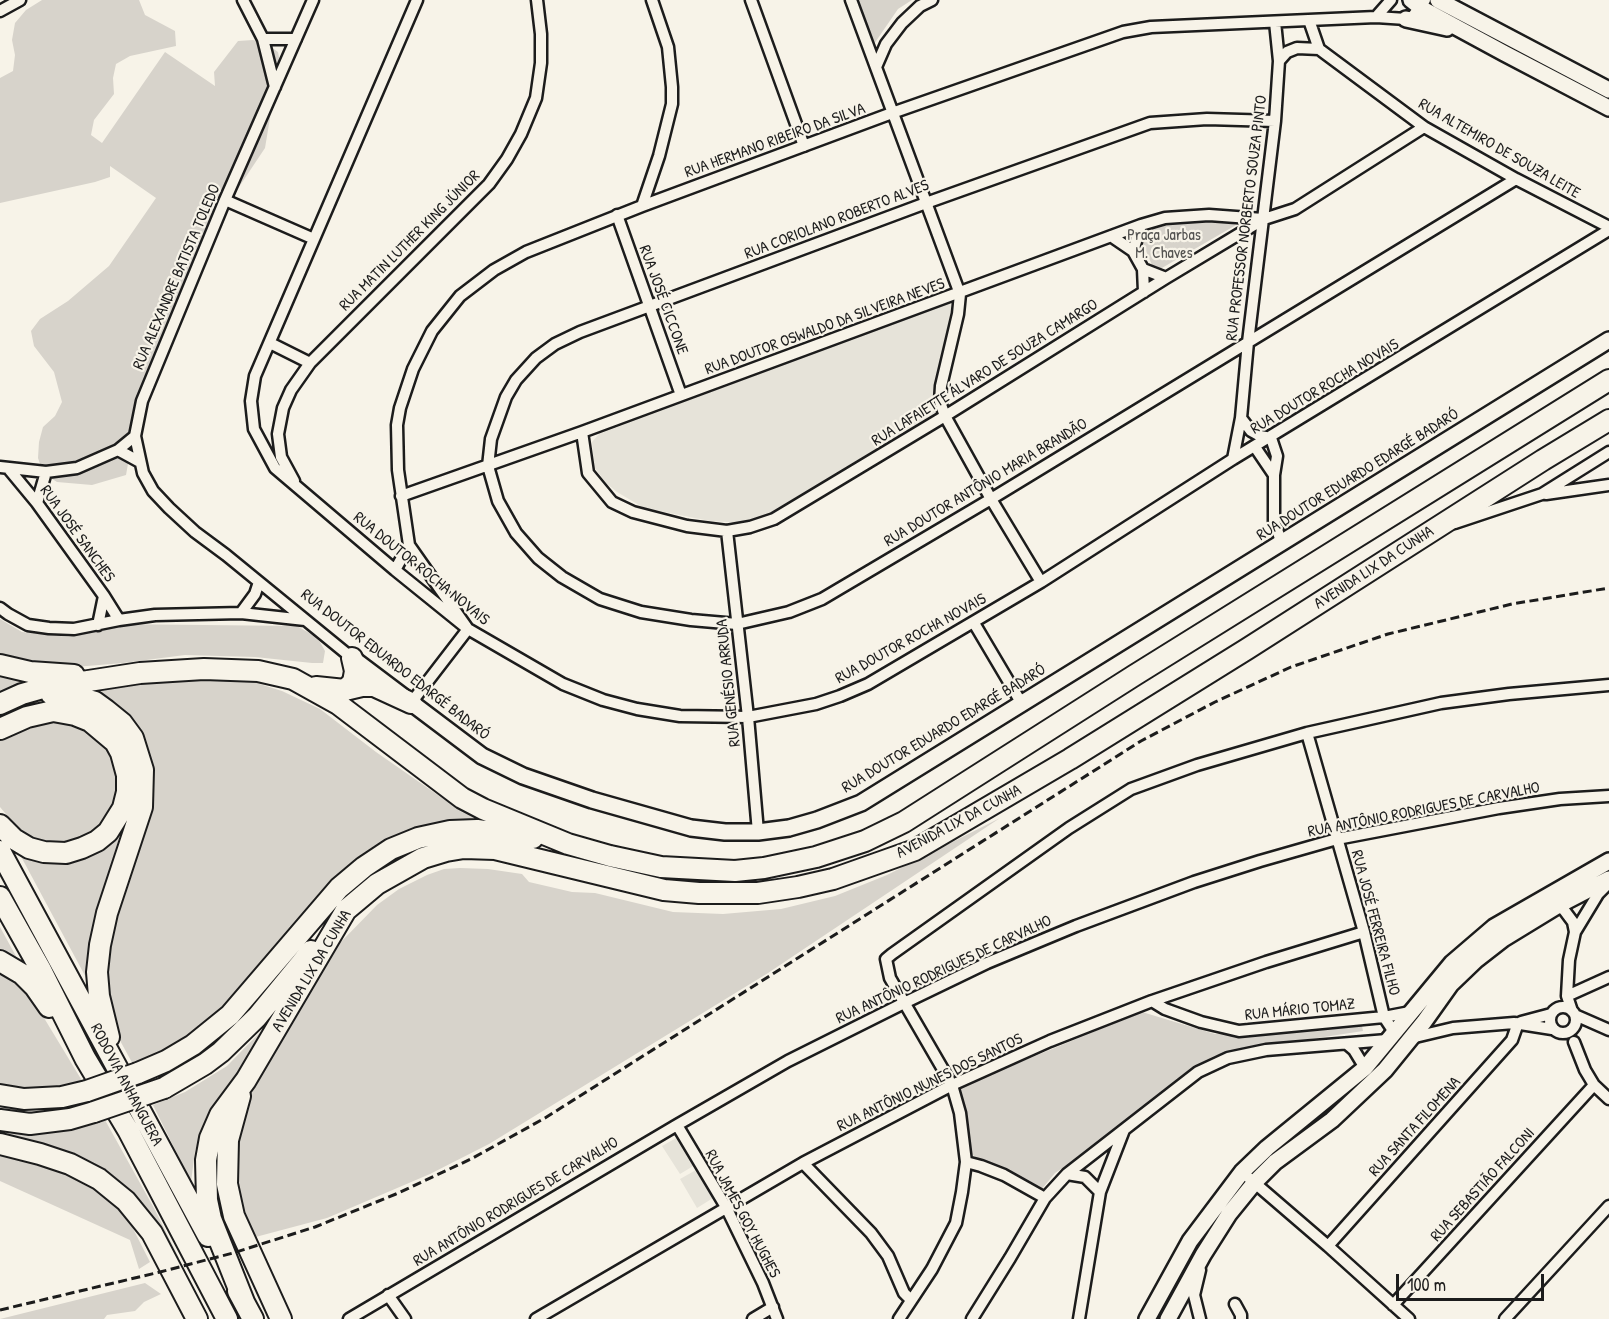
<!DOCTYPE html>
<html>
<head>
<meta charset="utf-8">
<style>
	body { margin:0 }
	#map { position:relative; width:1609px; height:1319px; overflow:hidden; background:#f7f3e8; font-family:"Patrick Hand",sans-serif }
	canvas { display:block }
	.scale { position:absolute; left:1396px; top:1274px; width:148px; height:27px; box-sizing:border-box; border:3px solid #1c1c1c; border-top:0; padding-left:8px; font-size:18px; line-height:21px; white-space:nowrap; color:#1c1c1c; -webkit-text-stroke:4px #f7f3e8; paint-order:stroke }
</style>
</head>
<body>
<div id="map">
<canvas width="1609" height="1319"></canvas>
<div class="scale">100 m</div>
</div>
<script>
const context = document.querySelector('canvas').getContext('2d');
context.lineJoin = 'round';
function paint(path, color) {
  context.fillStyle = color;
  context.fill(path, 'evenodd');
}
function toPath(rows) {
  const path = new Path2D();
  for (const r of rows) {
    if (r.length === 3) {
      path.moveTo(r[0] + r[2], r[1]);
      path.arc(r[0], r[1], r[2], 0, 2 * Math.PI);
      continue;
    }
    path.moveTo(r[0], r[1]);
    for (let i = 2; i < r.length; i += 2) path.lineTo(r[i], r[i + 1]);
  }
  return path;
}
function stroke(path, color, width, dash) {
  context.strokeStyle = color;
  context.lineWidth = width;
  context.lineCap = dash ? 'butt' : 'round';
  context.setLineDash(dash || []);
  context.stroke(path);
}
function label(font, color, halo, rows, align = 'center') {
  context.font = font + ' "Patrick Hand",sans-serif';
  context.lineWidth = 4.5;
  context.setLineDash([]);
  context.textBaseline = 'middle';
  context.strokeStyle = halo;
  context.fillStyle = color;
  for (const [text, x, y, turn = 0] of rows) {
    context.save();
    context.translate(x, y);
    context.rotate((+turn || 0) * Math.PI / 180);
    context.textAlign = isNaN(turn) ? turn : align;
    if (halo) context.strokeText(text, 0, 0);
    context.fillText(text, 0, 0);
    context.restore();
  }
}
const built = toPath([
	[950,302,952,311,936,382,935,401,941,414,778,511,744,523,710,521,644,508,617,492,606,483,594,467,592,442,599,434],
	[678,1137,695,1165,680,1174,662,1146],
	[696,1170,713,1198,697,1208,680,1179]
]);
const green = toPath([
	[42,0,139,0,145,15,175,31,176,46,130,56,116,64,113,78,114,94,94,120,91,135,102,143,165,52,215,86,214,72,238,41,253,40,268,45,278,52,281,68,283,84,271,112,265,148,231,199,224,221,138,408,126,475,92,485,57,482,43,473,38,458,39,442,43,427,55,416,62,402,54,372,34,346,31,331,40,319,68,301,109,266,156,198,110,166,110,177,95,182,0,203,0,78,13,71,15,55,12,40,15,23,26,10],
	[858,0,912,0,898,9,874,44],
	[1199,220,1224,221,1236,225,1155,272,1139,235,1158,226],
	[0,619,22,632,69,637,110,624,297,626,311,634,320,642,325,651,323,663,312,663,255,657,185,655,123,663,63,668,24,664,0,655],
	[0,672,27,682,0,694],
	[215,679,250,681,282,691,320,709,376,752,445,800,491,825,369,858,224,1017,135,1068,117,1035,107,997,106,965,119,902,142,842,153,788,154,770,148,750,139,731,85,690,137,683],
	[53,700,76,702,100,711,121,732,133,752,138,766,139,796,136,811,94,929,90,985,17,849,47,860,66,860,84,857,99,850,116,835,132,809,135,796,134,767,130,754,119,734,98,716,88,710,65,704,54,704,20,713,0,721,0,716,18,709],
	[62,720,78,723,108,747,116,770,118,794,105,821,89,835,72,841,54,843,33,838,15,825,0,807,0,740,45,722],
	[1000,818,768,973,489,1144,430,1174,327,1218,248,1239,231,1163,245,1100,337,946,377,905,399,889,427,875,444,869,460,868,488,869,522,874,529,882,572,892,595,893,673,912,723,914,781,909,835,896,887,875],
	[0,927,23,969,0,957],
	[0,972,10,977,27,993,38,1008,84,1084,57,1091,0,1089],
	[1142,1012,1215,1034,1244,1034,1361,1021,1363,1031,1226,1052,1212,1057,1188,1072,1109,1133,1101,1143,1055,1173,1041,1190,1024,1187,968,1152,957,1088],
	[278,1014,218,1101,204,1126,195,1151,191,1182,153,1105,185,1092,227,1066],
	[86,1100,72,1109,43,1112,22,1112,0,1108,0,1101],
	[105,1120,155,1210,179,1258,172,1259,127,1197,0,1135,0,1128,66,1129],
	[0,1151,49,1166,85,1182,122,1207,150,1262,139,1269,130,1240,0,1181],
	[145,1283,161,1294,144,1302,135,1311,107,1315,104,1319,0,1319]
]);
const street = toPath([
	[243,0,263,39,275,87],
	[417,0,255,376,251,401,254,429,275,468,395,570,468,629,563,684,603,700,637,709,680,716,748,717,816,704,840,696,868,684,1041,582,1233,459,1609,230],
	[751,0,804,146],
	[851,0,960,294,958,314,941,386,940,402,945,416,991,499,1041,582],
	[0,11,20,0],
	[1376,17,1391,0],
	[1309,20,1319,49],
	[263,39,296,39],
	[1319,49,1424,127,1516,179,1609,227],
	[1279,61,1287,52,1297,48,1319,49],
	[876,67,886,44,902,23,920,6,932,0],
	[1275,121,1207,119,1150,123,926,203,580,332,555,344,536,358,516,380,506,397,491,439,488,466,498,501,516,533,538,558,562,577,600,599,641,612,691,620,737,624,789,612,822,599,991,499,1516,179],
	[225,200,314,239],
	[642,206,659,156,672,104,672,87,668,47,652,0],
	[617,215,681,395],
	[1111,236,1133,251,1143,269,1144,292],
	[1133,251,1141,225],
	[1143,269,1166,278],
	[270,343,310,363],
	[1241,418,1251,431,1260,436,1271,438,1277,456,1274,475,1274,521,1282,544],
	[582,432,588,473,612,502,633,512,687,526,727,531,750,527,774,519,945,416,1166,278,1264,219,1295,209,1424,127],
	[135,436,143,473,153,491,169,508,195,532,226,555,352,658],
	[1255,447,1274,475],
	[118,450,140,462],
	[1233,459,1241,418,1248,342,1275,121,1279,61,1275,22],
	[0,467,46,472,77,468,118,450,135,436,142,401,225,200,313,0],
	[8,468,37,503,104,596,119,620],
	[294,481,281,457,278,434,283,408,291,390,310,363,489,184,507,159,521,134,536,98,541,63,541,34,537,0],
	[1546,494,1609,485],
	[401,496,582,432,1141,225,1165,218,1209,215,1263,219],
	[37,503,46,472],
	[1455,523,1542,494,1609,452],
	[727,531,748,717,758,832],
	[395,570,409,545],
	[0,608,8,614,28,625,49,628,74,629,119,620,155,615,241,613,305,620],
	[241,613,255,594,259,582],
	[974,623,1022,704],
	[98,625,104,596],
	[411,703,468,629,409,545,398,470,397,425,400,408,413,369,432,331,460,296,494,270,526,252,642,206,892,113,1123,32,1151,27,1376,17,1406,19,1413,16,1425,0],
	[1307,733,1364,932,1384,1017,1394,1032],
	[1557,906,1564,910,1573,922,1575,932],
	[1567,996,1609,977],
	[1152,1001,1165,1009,1201,1022,1239,1031,1384,1017,1410,1012],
	[1563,1020,13],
	[1572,1011,1567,996,1569,960,1575,932,1598,894,1609,883],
	[1575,1015,1609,1030],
	[1521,1022,1551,1014],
	[1411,1038,1453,1028,1514,1023,1552,1029],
	[1574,1042,1585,1070,1594,1085,1609,1099],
	[1347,1044,1354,1050,1365,1068],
	[677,1125,726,1207,763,1283,777,1319],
	[966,1162,981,1166,1004,1175,1045,1198],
	[803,1163,871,1233,888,1256,904,1293,911,1300],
	[1242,1172,1328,1246,1409,1319],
	[1067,1174,1085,1177,1100,1192],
	[1328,1246,1512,1040,1518,1023],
	[1200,1270,1194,1295,1200,1319],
	[388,1295,405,1319],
	[1235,1304,1241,1315,1241,1319],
	[1393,1305,1594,1085],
	[349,1319,677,1125,788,1061,904,1003,987,963,1076,926,1194,882,1260,861,1337,839,1499,808,1560,799,1609,796],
	[536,1319,803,1163,952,1085,1050,1041,1152,1001,1266,962,1364,932],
	[753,1319,773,1307],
	[899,1319,932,1269,956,1223,962,1192,966,1162,960,1113,952,1085,890,978,886,959,892,954,1069,828,1131,789,1197,765,1307,733,1441,703,1509,694,1609,685],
	[972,1319,1010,1258,1045,1198,1067,1174,1198,1072,1228,1058,1266,1050,1387,1040],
	[1079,1319,1100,1192,1124,1130],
	[1505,1319,1609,1206]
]);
const secondary = toPath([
	[1411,0,1421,8,1504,53,1609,108],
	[1438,0,1609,90],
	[1406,19,1447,28],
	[352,658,482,756,523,776,592,800,691,828,725,832,758,832,789,828,817,820,861,803,1609,340],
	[1147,1319,1190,1241,1242,1172,1267,1148,1365,1068,1452,963,1494,927,1609,861],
	[1168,1319,1203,1255,1229,1214,1255,1182,1275,1162,1332,1120,1385,1070,1424,1022,1451,984,1476,960,1503,939,1557,906,1609,879]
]);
const highway = toPath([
	[0,665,30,672,74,675],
	[316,687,345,690,362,686,374,686,411,703],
	[345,690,353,682,355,671,352,658],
	[51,694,77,697,95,702,106,710,122,723,133,738,143,770,142,807,107,913,100,945,97,972,99,996,109,1037],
	[0,704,22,694,43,688,140,673,204,669,258,671,293,679,338,704,462,798,483,809,568,844,610,856,661,867,735,871,764,868,816,857,865,841,904,822,1135,675,1609,380],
	[0,729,27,717,53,711,75,715,90,721,115,742,121,753,127,775,127,792,123,808,108,832,97,841,82,848,66,853,44,852,29,848,14,839,0,825],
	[0,851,208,1236],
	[0,897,41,970,85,1058,128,1130,227,1319],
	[0,961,22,974,35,987,49,1007],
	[138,1073,166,1061,193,1045,230,1015,339,888,364,867,391,849,418,838,450,831,477,830,533,838],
	[164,1088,205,1064,221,1052,257,1017,311,951],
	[0,1095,24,1099,62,1097,87,1091],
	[240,1096,228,1140,227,1184,234,1216,281,1319],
	[0,1120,30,1124,70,1119,94,1112],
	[0,1144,40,1154,70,1164,99,1179,126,1201,152,1233,197,1319],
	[238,1291,253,1319],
	[244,1302,211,1219,207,1200,206,1160,210,1138,220,1115,246,1080,346,910,377,884,423,858,446,851,464,848,495,849,664,890,699,893,758,893,798,887,833,879,915,850,1070,759,1247,649,1543,460,1609,420]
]);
const rail = toPath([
	[0,1310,160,1272,233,1253,315,1227,396,1194,471,1159,545,1118,1141,741,1215,702,1291,667,1388,634,1512,604,1609,588]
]);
const highwayBridge = toPath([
	[87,1091,138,1073],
	[94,1112,164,1088]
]);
const streetNames = [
	["RUA HERMANO RIBEIRO DA SILVA",775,141,-20],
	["RUA ALTEMIRO DE SOUZA LEITE",1499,149,30],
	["RUA PROFESSOR NORBERTO SOUZA PINTO",1247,218,-83],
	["RUA CORIOLANO ROBERTO ALVES",837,220,-21],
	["RUA MATIN LUTHER KING JÚNIOR",410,241,-45],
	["RUA ALEXANDRE BATISTA TOLEDO",177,277,-67],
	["RUA JOSÉ CICCONE",663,300,70],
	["RUA DOUTOR OSWALDO DA SILVEIRA NEVES",825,327,-20],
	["RUA LAFAIETTE ÁLVARO DE SOUZA CAMARGO",985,373,-32],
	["RUA DOUTOR ROCHA NOVAIS",1325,387,-31],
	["RUA DOUTOR EDUARDO EDARGÉ BADARÓ",1358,475,-32],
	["RUA DOUTOR ANTÔNIO MARIA BRANDÃO",986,483,-31],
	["RUA JOSÉ SANCHES",77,534,54],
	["AVENIDA LIX DA CUNHA",1374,568,-33],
	["RUA DOUTOR ROCHA NOVAIS",421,569,39],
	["RUA DOUTOR ROCHA NOVAIS",911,639,-29],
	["RUA DOUTOR EDUARDO EDARGÉ BADARÓ",395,665,38],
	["RUA GENÉSIO ARRUDA",729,683,-96],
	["RUA DOUTOR EDUARDO EDARGÉ BADARÓ",944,729,-31],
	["RUA ANTÔNIO RODRIGUES DE CARVALHO",1424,810,-11],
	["AVENIDA LIX DA CUNHA",959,822,-28],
	["RUA JOSÉ FERREIRA FILHO",1375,923,75],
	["RUA ANTÔNIO RODRIGUES DE CARVALHO",944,970,-25],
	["AVENIDA LIX DA CUNHA",312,971,-59],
	["RUA MÁRIO TOMAZ",1300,1010,-6],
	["RUA ANTÔNIO NUNES DOS SANTOS",930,1083,-26],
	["RODOVIA ANHANGUERA",126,1085,62],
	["RUA SANTA FILOMENA",1415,1127,-48],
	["RUA SEBASTIÃO FALCONI",1483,1185,-48],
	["RUA ANTÔNIO RODRIGUES DE CARVALHO",516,1202,-31],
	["RUA JAMES GOY HUGHES",742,1214,62]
];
const parkNames = [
	["Praça Jarbas",1164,236],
	["M. Chaves",1164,254]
];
paint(built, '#e6e3d9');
paint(green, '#d7d3cb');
stroke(street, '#1c1c1c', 15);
stroke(secondary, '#1c1c1c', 20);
stroke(highway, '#1c1c1c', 24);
stroke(street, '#f7f3e8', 10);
stroke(secondary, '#f7f3e8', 15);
stroke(highway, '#f7f3e8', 20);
stroke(rail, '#1c1c1c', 3, [9, 4.5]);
stroke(highwayBridge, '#1c1c1c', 24, []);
stroke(highwayBridge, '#f7f3e8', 20);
label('16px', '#1c1c1c', '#f7f3e8', streetNames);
label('16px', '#545351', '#f7f3e8', parkNames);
</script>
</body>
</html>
